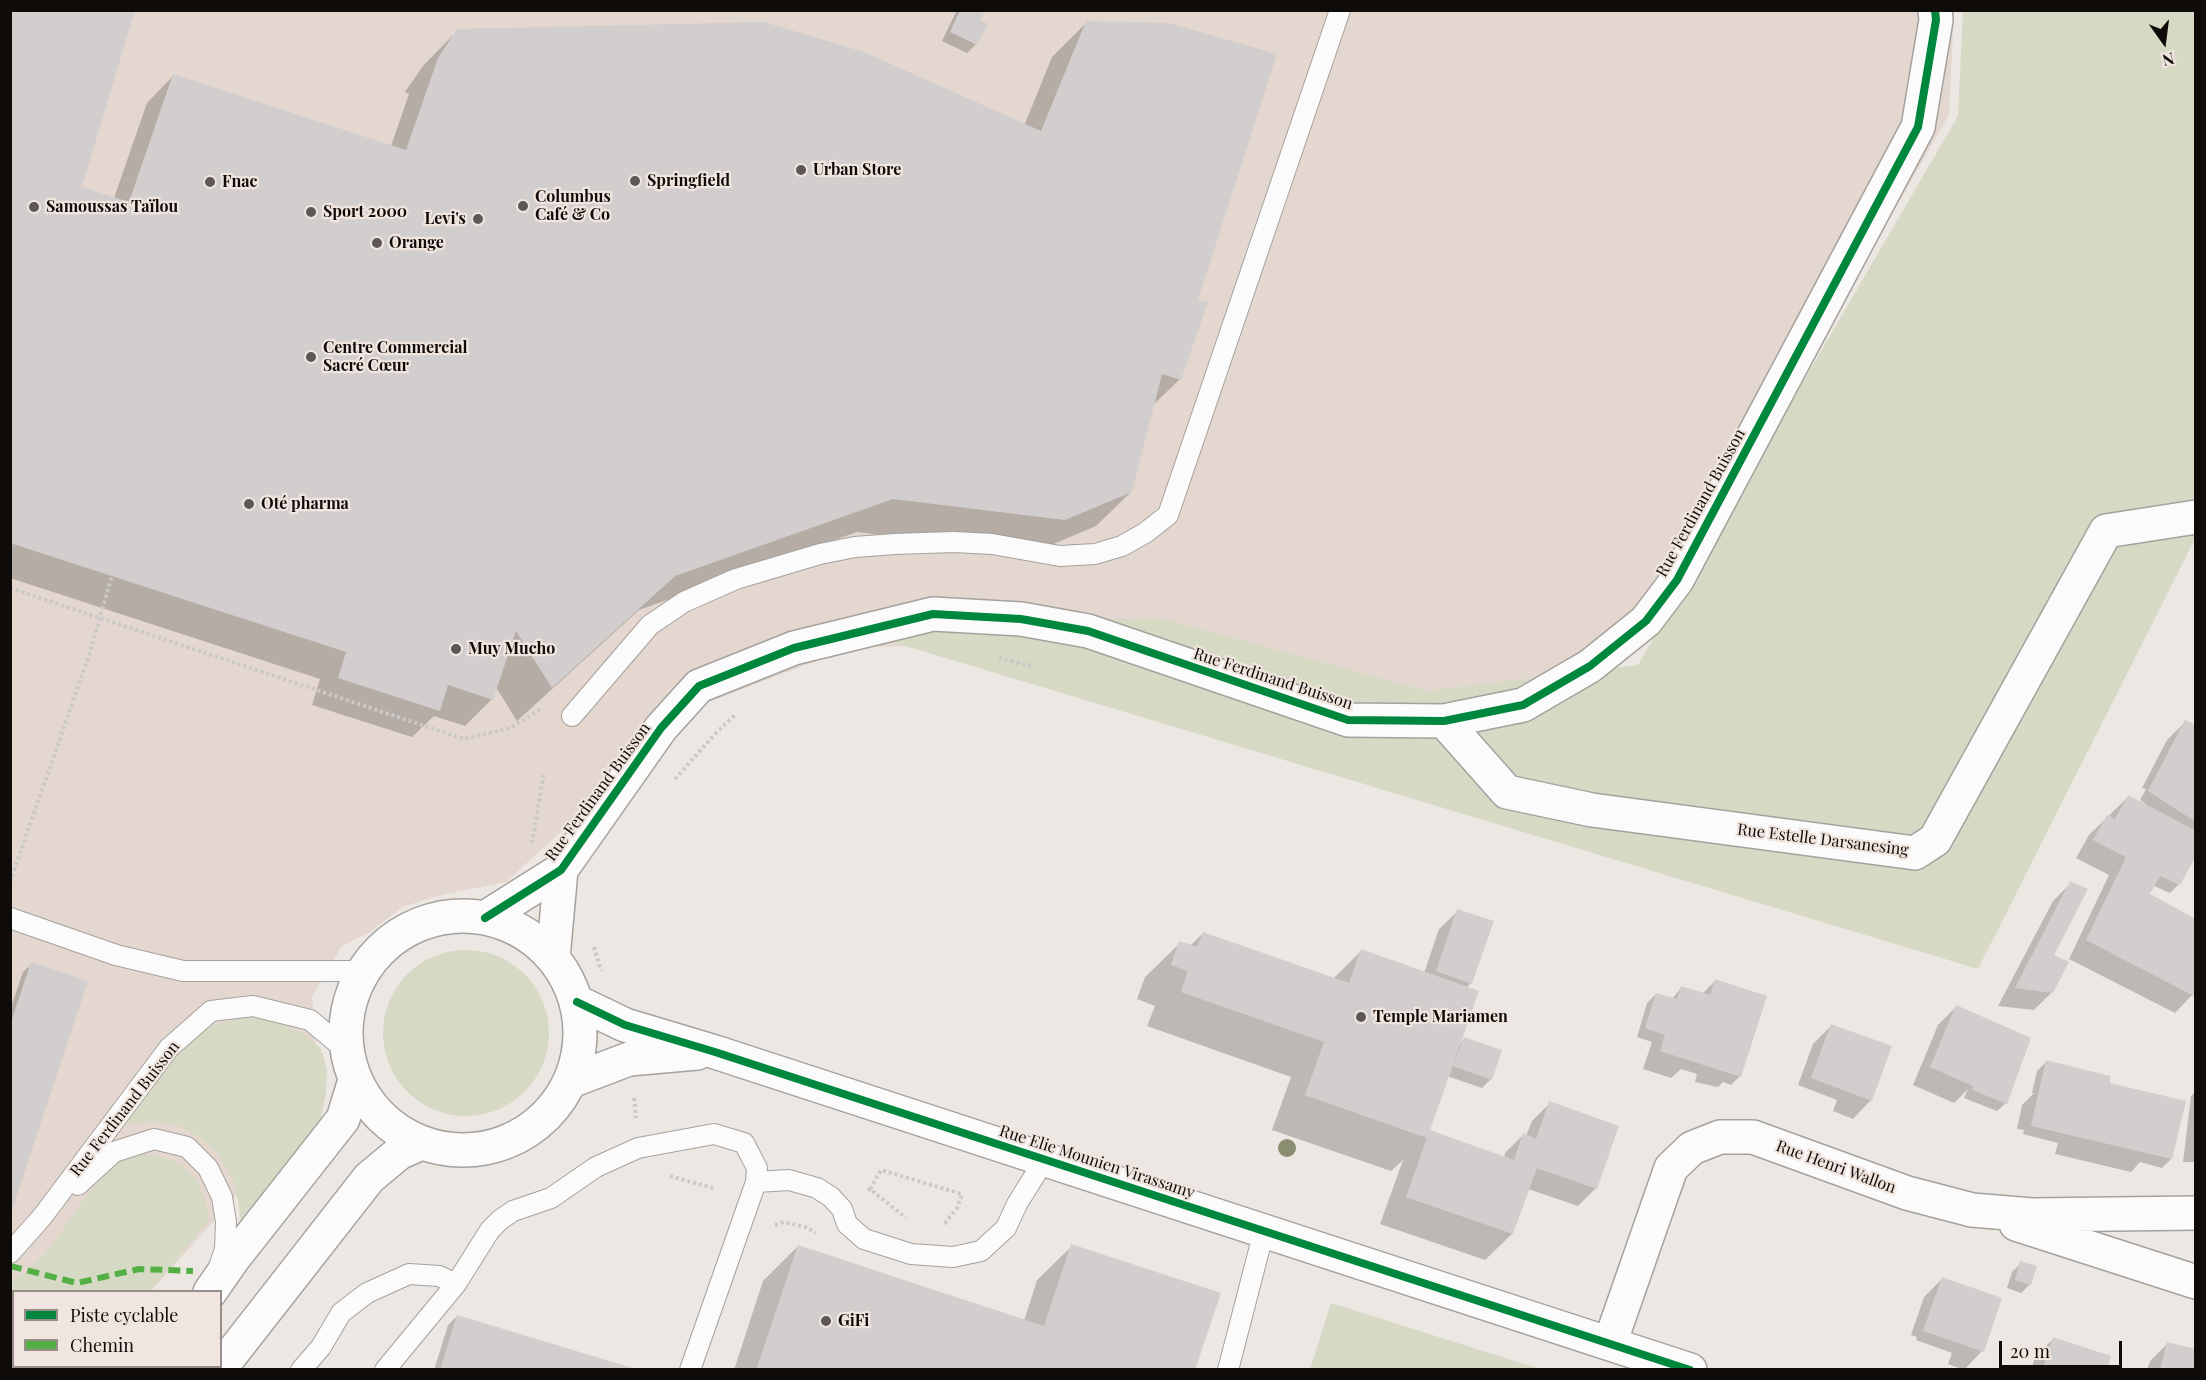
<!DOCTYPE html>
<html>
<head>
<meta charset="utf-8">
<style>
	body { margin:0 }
	#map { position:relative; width:2206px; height:1380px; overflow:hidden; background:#ede7e3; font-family:"Playfair Display",serif }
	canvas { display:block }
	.frame { position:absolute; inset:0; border:12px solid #0f0b09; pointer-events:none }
	.legend { position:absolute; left:12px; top:1290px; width:210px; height:78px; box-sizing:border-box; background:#f1e6df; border:2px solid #978e89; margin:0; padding:8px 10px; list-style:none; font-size:18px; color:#0f0b09 }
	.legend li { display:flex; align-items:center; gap:12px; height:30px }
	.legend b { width:30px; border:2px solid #978e89 }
	.north { position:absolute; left:2134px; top:12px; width:60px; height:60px; -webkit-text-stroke:4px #f1e6df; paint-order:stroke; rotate:166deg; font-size:16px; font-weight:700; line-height:24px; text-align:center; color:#0f0b09 }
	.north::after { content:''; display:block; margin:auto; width:21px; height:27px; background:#0f0b09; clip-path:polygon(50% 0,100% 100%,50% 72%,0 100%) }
	.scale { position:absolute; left:1999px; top:1341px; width:123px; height:27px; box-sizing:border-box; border:3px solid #0f0b09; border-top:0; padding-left:8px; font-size:18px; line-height:21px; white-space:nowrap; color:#0f0b09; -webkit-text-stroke:4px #f1e6df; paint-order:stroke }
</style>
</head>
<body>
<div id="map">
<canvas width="2206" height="1380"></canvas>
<div class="frame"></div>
<ul class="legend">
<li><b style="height:8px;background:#00873e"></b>Piste cyclable</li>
<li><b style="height:8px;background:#54b044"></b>Chemin</li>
</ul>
<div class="north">N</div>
<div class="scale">20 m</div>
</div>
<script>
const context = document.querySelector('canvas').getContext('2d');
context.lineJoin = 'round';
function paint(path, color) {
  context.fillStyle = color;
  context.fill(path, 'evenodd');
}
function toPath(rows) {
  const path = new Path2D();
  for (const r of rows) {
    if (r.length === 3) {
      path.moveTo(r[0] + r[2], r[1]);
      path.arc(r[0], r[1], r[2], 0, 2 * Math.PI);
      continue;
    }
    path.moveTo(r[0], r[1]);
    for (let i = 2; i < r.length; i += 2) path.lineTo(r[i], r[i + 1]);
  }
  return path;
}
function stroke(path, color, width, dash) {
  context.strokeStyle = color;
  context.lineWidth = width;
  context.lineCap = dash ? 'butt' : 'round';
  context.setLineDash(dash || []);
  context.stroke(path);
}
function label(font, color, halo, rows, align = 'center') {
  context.font = font + ' "Playfair Display",serif';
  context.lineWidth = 4.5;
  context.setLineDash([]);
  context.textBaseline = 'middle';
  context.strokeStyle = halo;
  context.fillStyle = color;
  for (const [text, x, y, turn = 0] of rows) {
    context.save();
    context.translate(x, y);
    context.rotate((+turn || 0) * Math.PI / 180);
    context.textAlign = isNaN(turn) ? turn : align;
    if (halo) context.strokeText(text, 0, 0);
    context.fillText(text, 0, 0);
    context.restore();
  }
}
const built = toPath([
	[10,11,1954,11,1949,115,1754,455,1627,656,1431,742,1051,644,853,647,698,706,506,882,441,895,402,907,370,932,342,946,312,997,321,1101,151,1291,14,1292,14,1366,81,1370,11,1370]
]);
const green = toPath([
	[1963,11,2195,11,2195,539,1978,969,836,625,1160,618,1427,691,1638,665,1958,116],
	[466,1033,83],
	[244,1018,267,1019,284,1025,306,1036,321,1049,327,1069,326,1093,321,1119,310,1147,242,1233,239,1207,234,1181,219,1155,196,1135,177,1125,149,1121,123,1125,189,1035,205,1026],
	[145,1154,166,1158,181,1165,197,1180,206,1203,208,1221,150,1291,14,1292,14,1366,89,1367,87,1369,11,1370,11,1282,22,1275,46,1253,106,1169,123,1159],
	[1331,1303,1540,1369,1310,1369]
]);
const shadow = toPath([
	[10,10,80,188,114,198,147,103,173,76,391,146,409,94,405,92,423,66,457,31,1024,126,1052,57,1087,22,1196,301,1180,379,1152,406,1131,492,1096,526,1030,554,857,532,639,610,517,721,496,687,491,700,465,726,434,716,412,737,312,705,320,679,10,578],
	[957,10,983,10,978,21,976,44,967,53,942,41],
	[2185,722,2196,727,2196,853,2179,884,2170,893,2154,886,2148,895,2196,921,2196,991,2175,1013,2069,959,2109,875,2076,858,2089,835,2128,797,2144,806,2146,804,2140,800,2146,789,2142,788,2167,740],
	[2071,883,2052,955,2052,992,2034,1010,1998,1006,2053,901],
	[1458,911,1471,983,1466,988,1458,1045,1464,1039,1491,1079,1482,1088,1447,1076,1428,1131,1504,1158,1505,1153,1523,1135,1526,1136,1532,1121,1550,1103,1596,1188,1578,1206,1528,1189,1512,1234,1485,1260,1380,1224,1403,1160,1391,1171,1272,1130,1291,1077,1147,1026,1155,1006,1137,999,1145,977,1180,943,1190,946,1203,933,1333,979,1361,951,1424,973,1439,929],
	[32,964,86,982,10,1210,10,1010,23,972],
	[1715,981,1740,1076,1731,1085,1723,1082,1718,1087,1695,1082,1697,1074,1681,1069,1671,1078,1643,1069,1652,1042,1637,1037,1647,1003,1656,994,1672,999,1681,988,1702,994],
	[1956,1007,2006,1103,1997,1111,1964,1098,1968,1089,1954,1103,1913,1085,1938,1025],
	[1831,1026,1871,1100,1853,1119,1833,1111,1837,1100,1798,1085,1813,1044],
	[2046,1062,2109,1084,2171,1159,2162,1168,2140,1162,2131,1172,2055,1154,2058,1143,2023,1134,2024,1130,2017,1129,2022,1105,2034,1093,2032,1093,2037,1071],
	[2196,1091,2196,1162,2183,1162,2191,1096],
	[798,1246,1024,1321,1037,1280,1072,1246,1194,1370,734,1370,763,1281],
	[2021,1263,2030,1284,2021,1293,2007,1288,2012,1272],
	[1942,1279,2000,1298,1982,1351,1964,1370,1948,1364,1952,1353,1916,1340,1917,1337,1911,1335,1924,1297],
	[457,1316,633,1370,434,1370,448,1325],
	[2053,1339,2106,1370,2031,1370,2035,1357],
	[2168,1343,2196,1370,2147,1370,2150,1361]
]);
const building = toPath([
	[10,10,135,10,82,187,129,202,173,74,406,150,438,58,457,29,764,22,864,52,1041,131,1086,21,1169,23,1277,54,1198,300,1208,302,1181,380,1162,374,1132,492,1065,520,893,499,675,576,552,688,516,631,493,700,448,685,440,711,338,678,346,652,10,543],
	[960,10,985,10,980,20,988,24,977,45,950,32],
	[2185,720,2196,725,2196,822,2148,791],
	[2128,795,2196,831,2196,856,2180,885,2160,876,2150,894,2196,919,2194,996,2086,940,2126,857,2093,840,2107,815,2115,819],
	[2070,881,2088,889,2054,955,2069,962,2053,993,2015,988],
	[1457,909,1494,921,1472,984,1436,971],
	[1203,932,1349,983,1361,949,1479,991,1430,1130,1514,1160,1523,1133,1536,1139,1549,1101,1619,1126,1597,1189,1537,1168,1513,1234,1406,1197,1427,1138,1305,1095,1324,1042,1181,992,1188,971,1171,965,1179,941,1197,947],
	[31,962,88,981,11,1213,10,1025],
	[1715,979,1767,996,1741,1077,1660,1051,1665,1035,1645,1028,1656,993,1677,999,1681,986,1710,995],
	[1956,1005,2031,1038,2007,1104,1972,1090,1973,1086,1930,1067],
	[1831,1024,1892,1046,1872,1101,1811,1078],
	[1464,1037,1502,1050,1492,1080,1453,1066],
	[2046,1060,2110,1076,2110,1083,2186,1101,2172,1159,2031,1126],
	[1071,1244,1221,1293,1195,1370,756,1370,798,1245,1044,1326],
	[2020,1261,2037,1266,2031,1285,2015,1280],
	[1942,1277,2002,1298,1984,1352,1923,1331],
	[457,1315,636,1369,636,1370,440,1370],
	[2053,1337,2111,1356,2107,1370,2042,1370],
	[2167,1342,2196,1349,2196,1370,2160,1370]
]);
const path = toPath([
	[10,588,464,739,511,728,542,708],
	[999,658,1031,666],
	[675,779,714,735,736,714],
	[532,843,544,772],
	[10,882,89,655,112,576],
	[594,947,601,971],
	[634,1098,636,1118],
	[670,1176,713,1188],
	[870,1189,881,1170,962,1194,957,1208,945,1223,941,1224],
	[868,1191,870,1189,906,1218],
	[775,1225,784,1222,805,1227,816,1233]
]);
const lane = toPath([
	[572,716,650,625,684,602,736,579,820,554,855,547,895,544,954,542,992,544,1060,556,1095,554,1122,546,1145,533,1168,515,1340,10],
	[10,918,116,955,183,971,363,971],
	[756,1182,789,1180,817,1188,831,1197,842,1209,847,1224,864,1239,911,1254,953,1257,981,1251,1006,1228,1017,1204,1045,1159],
	[78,1185,114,1152,154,1139,187,1147,208,1168,222,1197,226,1222,225,1249,219,1267],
	[10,1253,42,1217,169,1048,211,1011,253,1006,310,1020,347,1051],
	[301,1370,321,1347,341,1313,367,1293,409,1274,439,1276,456,1284],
	[385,1370,456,1284,490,1230,500,1220,513,1211,551,1198,596,1167,638,1148,714,1134,744,1143,757,1168,756,1182,690,1370],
	[1228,1370,1264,1231]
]);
const street = toPath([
	[1444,721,1507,792,1592,810,1915,853,1935,840,2106,531,2196,517],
	[463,1033,117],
	[485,918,561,870,661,728,699,686,794,648,933,614,1021,619,1088,631,1348,720,1444,721,1523,705,1590,666,1646,621,1677,580,1918,127,1936,20,1935,10],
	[553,958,561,870],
	[577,1002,625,1025,715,1052,1690,1370],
	[571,1081,629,1059,697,1053],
	[2016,1224,2196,1282],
	[210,1292,233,1259,343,1119,355,1080],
	[1610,1343,1671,1168,1692,1148,1720,1137,1753,1137,1907,1193,1972,1210,2032,1215,2196,1213],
	[147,1370,149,1366],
	[219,1370,369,1178,399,1153,421,1143]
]);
const quiet = toPath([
	[10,1266,77,1283,139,1269,193,1271]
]);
const cycleway = toPath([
	[485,918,561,870,661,728,699,686,794,648,933,614,1021,619,1088,631,1348,720,1444,721,1523,705,1590,666,1646,621,1677,580,1918,127,1936,20,1935,10],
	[577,1002,625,1025,715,1052,1690,1370]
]);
const trees = [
	[1287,1148]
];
const markers = [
	[801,170,6,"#5d5855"],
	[635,181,6,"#5d5855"],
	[210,182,6,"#5d5855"],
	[523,206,6,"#5d5855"],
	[34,207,6,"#5d5855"],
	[311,212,6,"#5d5855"],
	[478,219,6,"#5d5855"],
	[377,243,6,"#5d5855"],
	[311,357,6,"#5d5855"],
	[249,504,6,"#5d5855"],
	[456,649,6,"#5d5855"],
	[1361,1017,6,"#5d5855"],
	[826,1321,6,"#5d5855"]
];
const poiNames = [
	["Urban Store",813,170],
	["Springfield",647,181],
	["Fnac",222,182],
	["Columbus",535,197],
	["Café & Co",535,215],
	["Samoussas Taïlou",46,207],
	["Sport 2000",323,212],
	["Levi's",466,219,"right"],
	["Orange",389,243],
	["Centre Commercial",323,348],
	["Sacré Cœur",323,366],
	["Oté pharma",261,504],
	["Muy Mucho",468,649],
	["Temple Mariamen",1373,1017],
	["GiFi",838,1321]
];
const streetNames = [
	["Rue Ferdinand Buisson",1701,503,-61],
	["Rue Ferdinand Buisson",1273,679,18],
	["Rue Ferdinand Buisson",598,792,-54],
	["Rue Estelle Darsanesing",1823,840,7],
	["Rue Ferdinand Buisson",125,1109,-52],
	["Rue Elie Mounien Virassamy",1097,1162,18],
	["Rue Henri Wallon",1836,1167,20]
];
paint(built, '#e3d7cf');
paint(green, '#d6dac5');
paint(shadow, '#0003');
paint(building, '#d2cece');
stroke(lane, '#a5a19d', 22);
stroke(street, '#a5a19d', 36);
stroke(path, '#cac9c7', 4, [3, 3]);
stroke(lane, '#fcfbfb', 20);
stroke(street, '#fcfbfb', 33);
stroke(quiet, '#54b044', 6, [12, 6]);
stroke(cycleway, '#00873e', 8);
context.fillStyle = '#898e70';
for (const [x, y] of trees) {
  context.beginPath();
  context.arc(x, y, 9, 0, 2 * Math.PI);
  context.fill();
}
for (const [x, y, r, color] of markers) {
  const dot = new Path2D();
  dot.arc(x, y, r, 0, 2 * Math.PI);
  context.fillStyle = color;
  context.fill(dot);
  stroke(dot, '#f1e6df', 2);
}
label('bold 16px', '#0f0b09', '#f1e6df', poiNames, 'left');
label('16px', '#0f0b09', '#f1e6df', streetNames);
</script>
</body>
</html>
